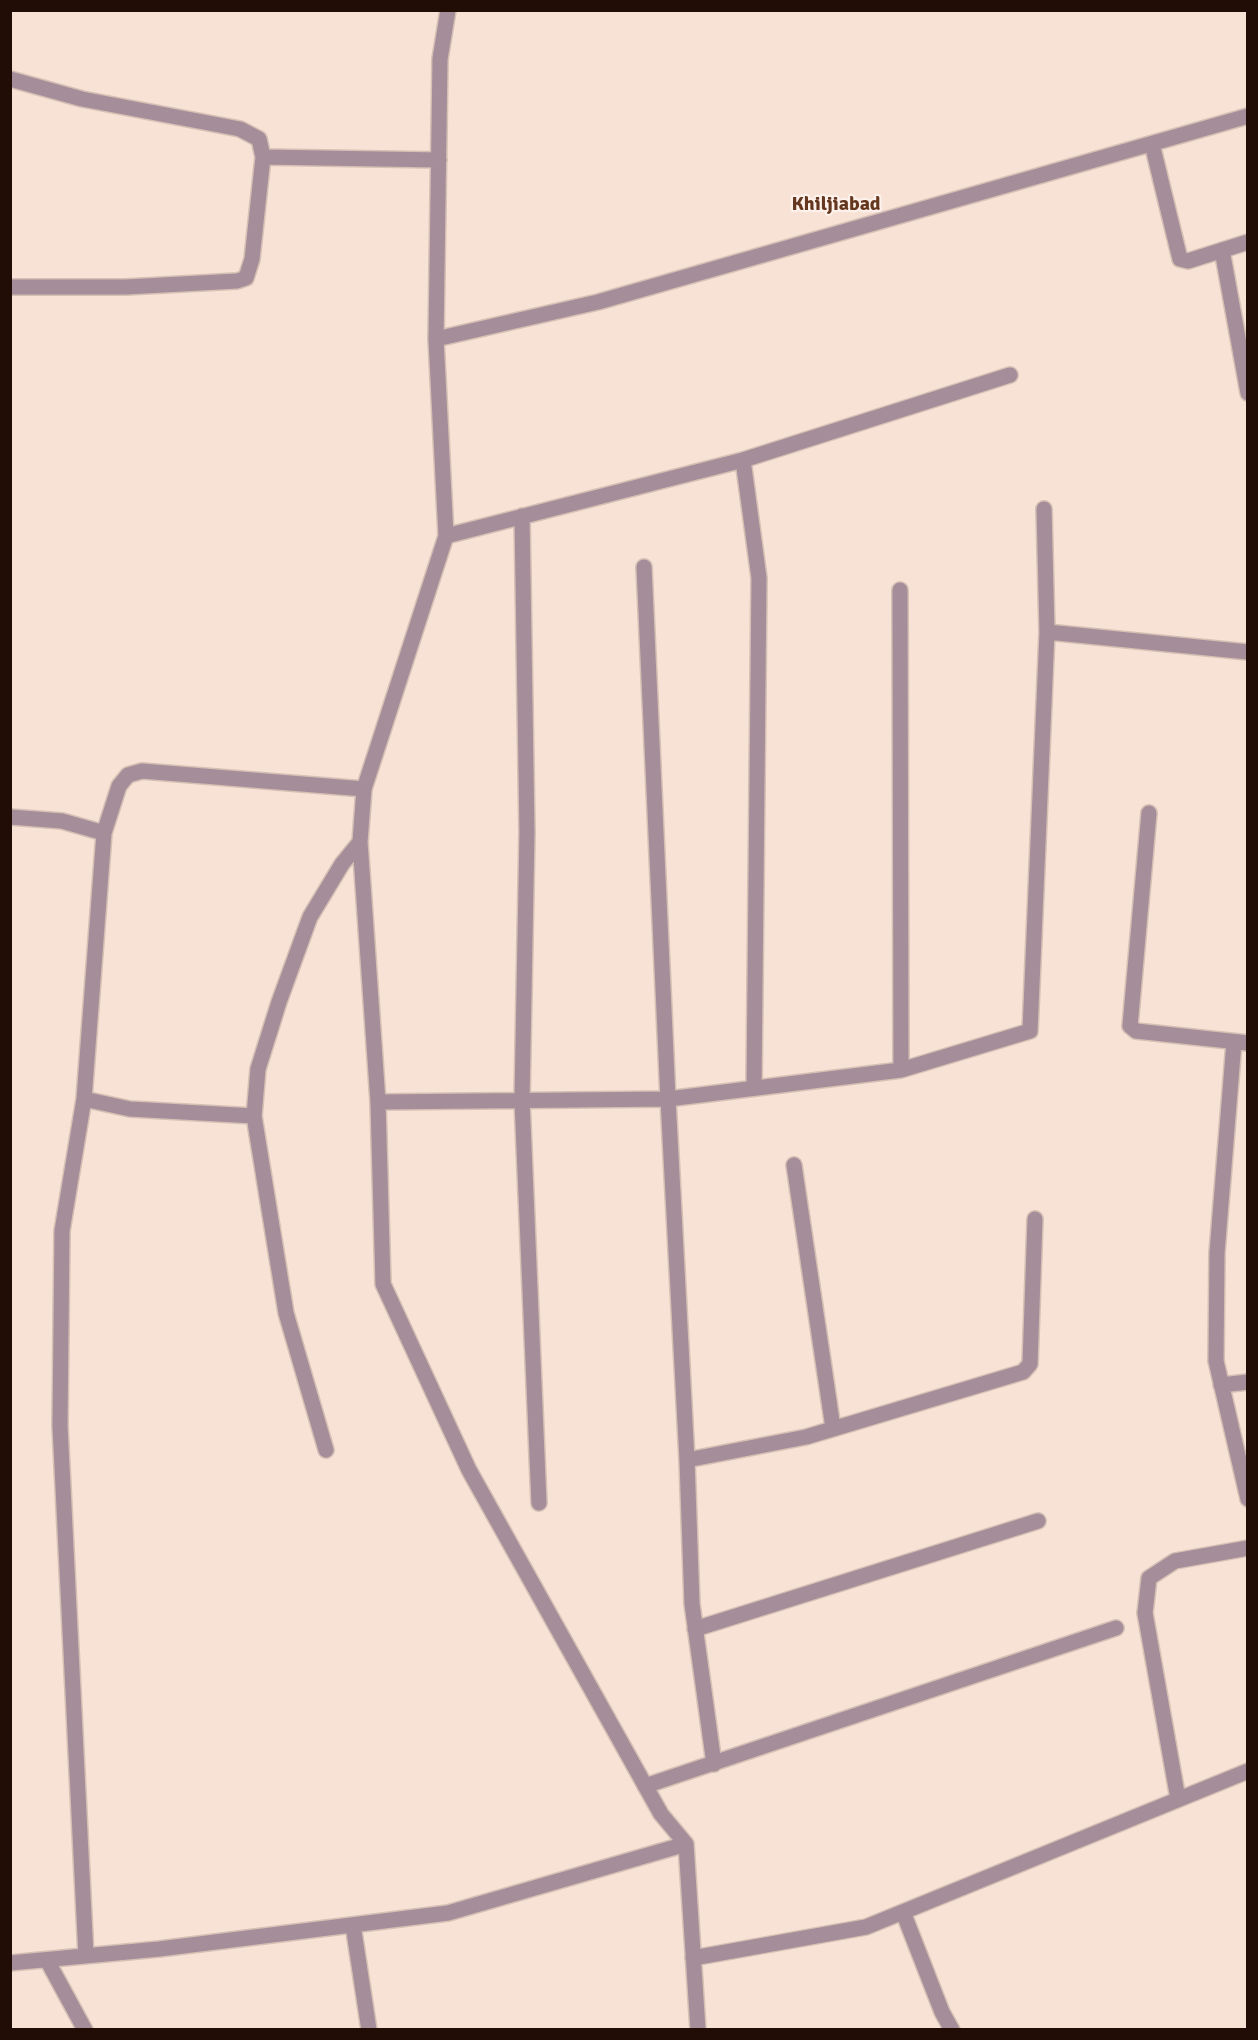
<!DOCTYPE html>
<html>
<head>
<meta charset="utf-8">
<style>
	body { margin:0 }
	#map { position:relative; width:1258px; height:2040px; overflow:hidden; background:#f8e1d5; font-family:Signika,sans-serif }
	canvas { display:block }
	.frame { position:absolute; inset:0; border:12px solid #210d05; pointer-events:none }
</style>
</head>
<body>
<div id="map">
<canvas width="1258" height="2040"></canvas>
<div class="frame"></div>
</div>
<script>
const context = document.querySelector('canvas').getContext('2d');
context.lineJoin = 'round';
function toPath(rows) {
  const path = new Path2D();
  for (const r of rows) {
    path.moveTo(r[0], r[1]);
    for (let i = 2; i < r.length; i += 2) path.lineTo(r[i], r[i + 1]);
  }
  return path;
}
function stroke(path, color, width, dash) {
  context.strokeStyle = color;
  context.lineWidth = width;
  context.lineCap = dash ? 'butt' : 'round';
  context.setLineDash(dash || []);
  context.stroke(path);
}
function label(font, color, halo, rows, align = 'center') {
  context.font = font + ' Signika,sans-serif';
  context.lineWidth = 4.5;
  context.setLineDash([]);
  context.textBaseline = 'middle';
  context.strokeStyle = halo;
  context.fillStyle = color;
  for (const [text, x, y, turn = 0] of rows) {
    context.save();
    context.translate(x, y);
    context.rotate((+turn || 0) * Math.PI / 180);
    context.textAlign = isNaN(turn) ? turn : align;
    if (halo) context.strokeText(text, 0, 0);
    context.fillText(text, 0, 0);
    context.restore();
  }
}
const minor = toPath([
	[448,10,440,59,436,339,446,536,364,789,360,842,378,1102,383,1284,469,1470,661,1814,686,1844,698,2030],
	[10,79,82,99,240,129,259,139,263,157,252,259,246,278,237,281,126,287,10,287],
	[1152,144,1180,259,1188,261,1248,242],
	[263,157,439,160],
	[1222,250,1248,393],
	[436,339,598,302,1248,116],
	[743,460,759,578,754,1088],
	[522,516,527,832,522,1100,539,1503],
	[446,536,743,460,1010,375],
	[644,567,668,1099,687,1460,692,1604,714,1764],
	[900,590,901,1070],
	[1047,632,1248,652],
	[1149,813,1130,1026,1136,1031,1248,1043],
	[10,817,62,821,104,833],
	[1234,1042,1217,1253,1216,1361,1248,1499],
	[84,1099,130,1109,254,1116,286,1313,326,1450],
	[378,1102,668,1099,901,1070,1030,1031,1047,632,1044,509],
	[254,1116,258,1069,279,1002,310,917,342,864,360,842],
	[794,1165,833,1428],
	[1221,1385,1248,1382],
	[687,1460,806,1437,1023,1372,1030,1364,1035,1219],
	[695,1629,1038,1521],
	[645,1786,1116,1628],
	[1178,1799,1145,1613,1149,1578,1175,1561,1248,1548],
	[903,1912,942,2012,952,2030],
	[353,1925,369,2030],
	[86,1956,60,1426,62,1231,84,1099,104,833,119,786,128,775,142,771,364,789],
	[693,1958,866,1927,1248,1771],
	[47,1960,85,2030],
	[10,1963,159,1949,448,1913,686,1844]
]);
const neighbourhoodNames = [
	["Khiljiabad",836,205]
];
stroke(minor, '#d6bfb4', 18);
stroke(minor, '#a58d99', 15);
label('bold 20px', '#65371f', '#fdf1eb', neighbourhoodNames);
</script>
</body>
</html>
